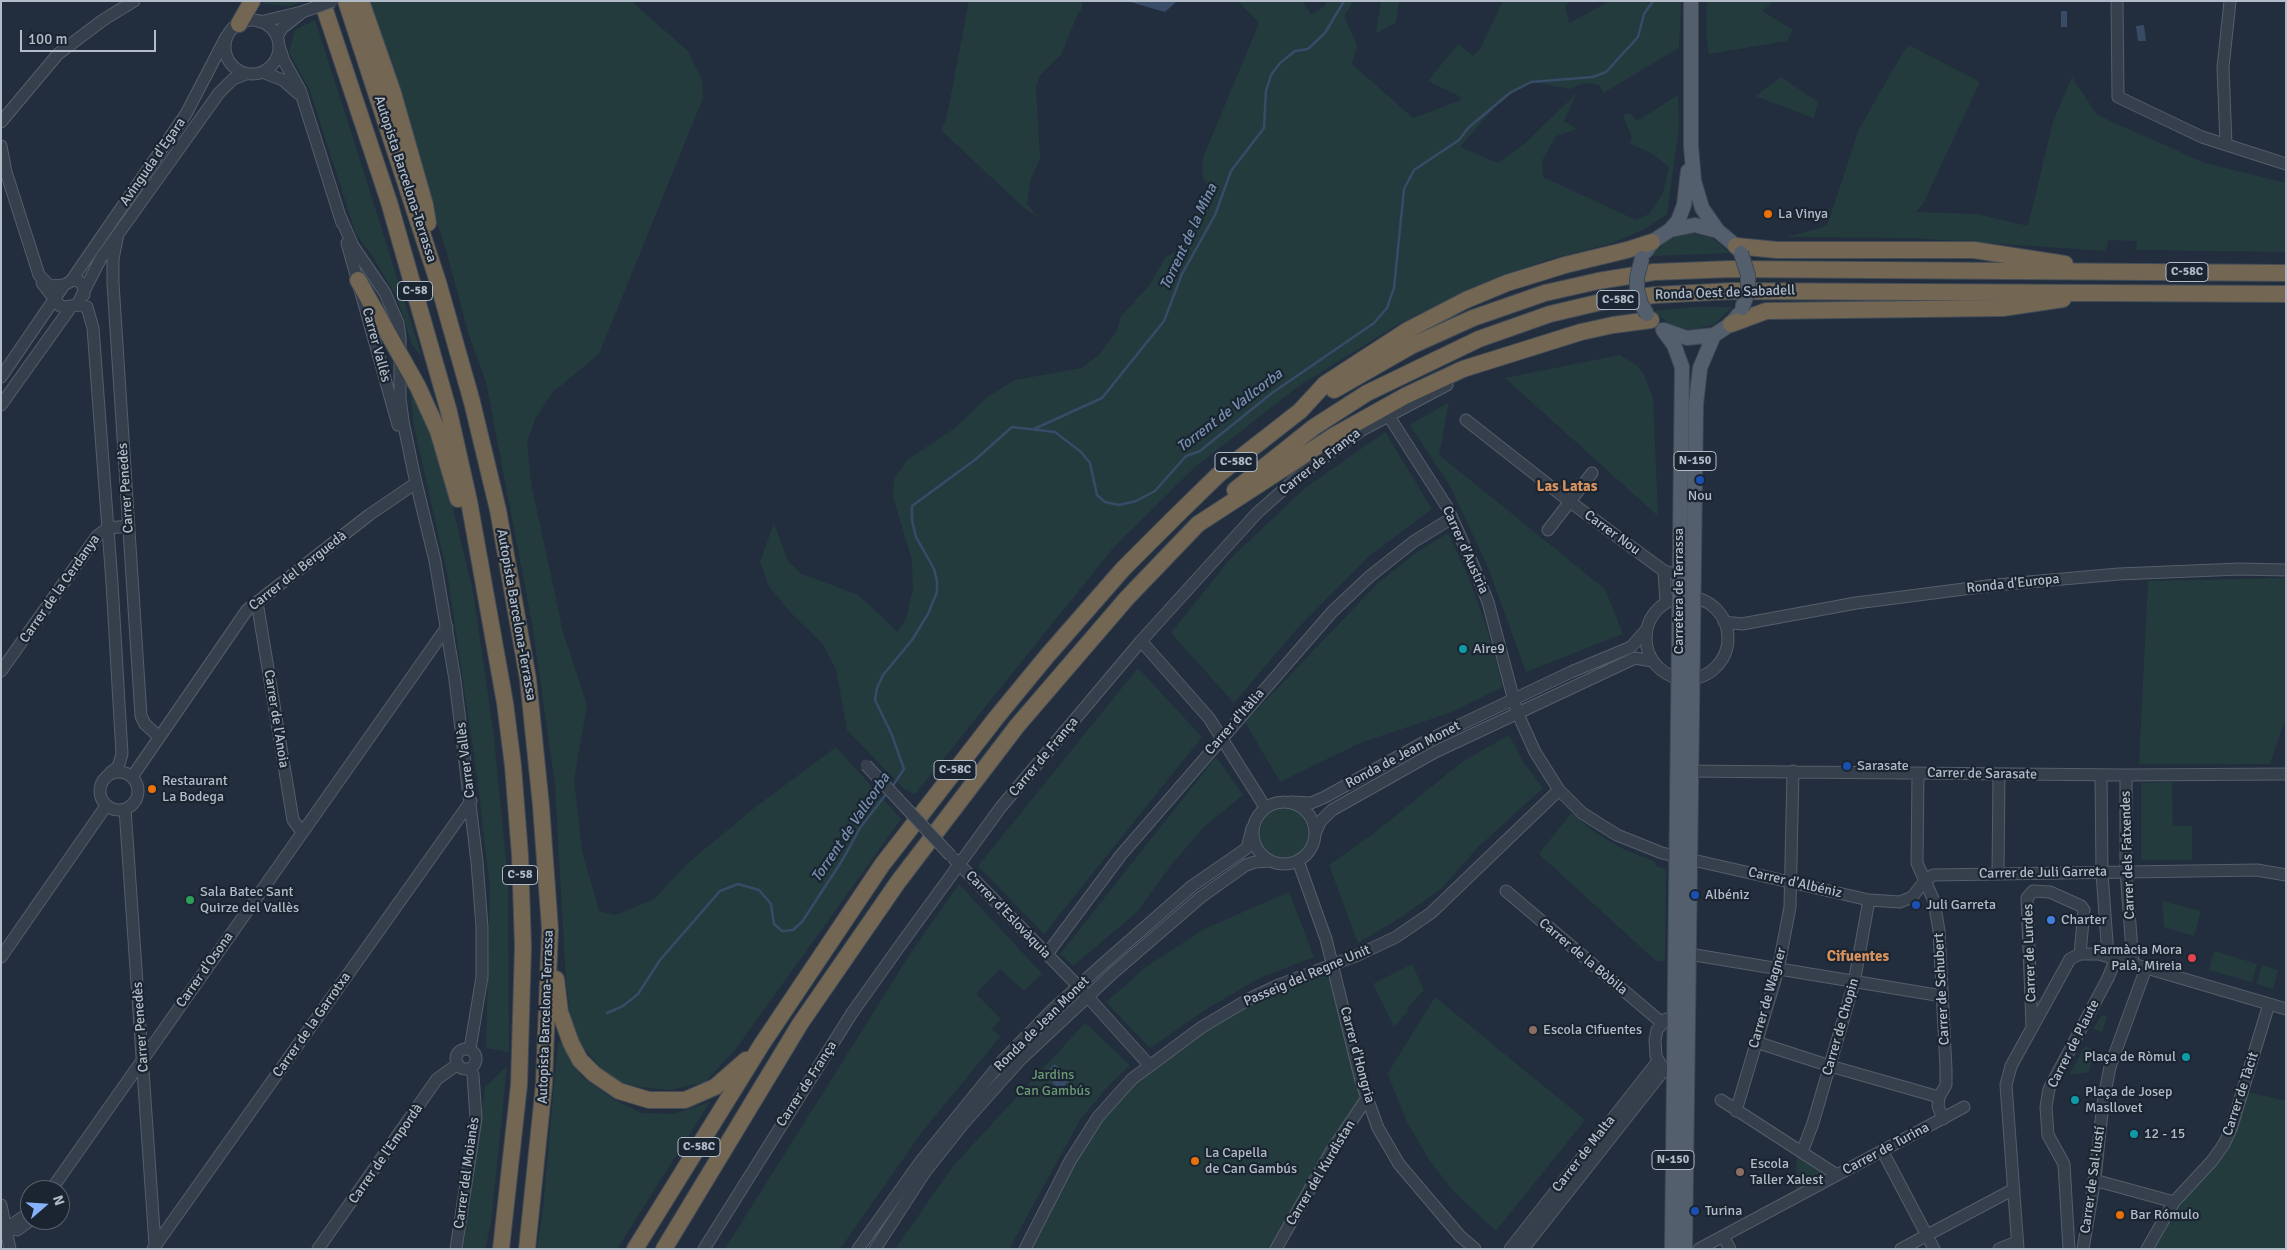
<!DOCTYPE html>
<html>
<head>
<meta charset="utf-8">
<style>
	body { margin:0 }
	#map { position:relative; width:2287px; height:1250px; overflow:hidden; background:#222e3d; font-family:Signika,sans-serif }
	canvas { display:block }
	.frame { position:absolute; inset:0; border:2px solid #b2bbc8; pointer-events:none }
	.north { position:absolute; left:20px; top:1180px; width:50px; height:50px; box-sizing:border-box; background:#1b2532; border:1px solid #57616e; border-radius:50%; rotate:71deg; font-size:14px; font-weight:700; line-height:20px; text-align:center; color:#b2bbc8 }
	.north::after { content:''; display:block; margin:auto; width:18px; height:22px; background:#85b3fa; clip-path:polygon(50% 0,100% 100%,50% 72%,0 100%) }
	.scale { position:absolute; left:20px; top:30px; width:136px; height:22px; box-sizing:border-box; border:2px solid #b2bbc8; border-top:0; padding-left:6px; font-size:15px; line-height:18px; white-space:nowrap; color:#b2bbc8; -webkit-text-stroke:4px #1b2532; paint-order:stroke }
</style>
</head>
<body>
<div id="map">
<canvas width="2287" height="1250"></canvas>
<div class="frame"></div>
<div class="north">N</div>
<div class="scale">100 m</div>
</div>
<script>
const context = document.querySelector('canvas').getContext('2d');
context.lineJoin = 'round';
function paint(path, color) {
  context.fillStyle = color;
  context.fill(path, 'evenodd');
}
function toPath(rows) {
  const path = new Path2D();
  for (const r of rows) {
    if (r.length === 3) {
      path.moveTo(r[0] + r[2], r[1]);
      path.arc(r[0], r[1], r[2], 0, 2 * Math.PI);
      continue;
    }
    path.moveTo(r[0], r[1]);
    for (let i = 2; i < r.length; i += 2) path.lineTo(r[i], r[i + 1]);
  }
  return path;
}
function stroke(path, color, width, dash) {
  context.strokeStyle = color;
  context.lineWidth = width;
  context.lineCap = dash ? 'butt' : 'round';
  context.setLineDash(dash || []);
  context.stroke(path);
}
function label(font, color, halo, rows, align = 'center') {
  context.font = font + ' Signika,sans-serif';
  context.lineWidth = 4.5;
  context.setLineDash([]);
  context.textBaseline = 'middle';
  context.strokeStyle = halo;
  context.fillStyle = color;
  for (const [text, x, y, turn = 0] of rows) {
    context.save();
    context.translate(x, y);
    context.rotate((+turn || 0) * Math.PI / 180);
    context.textAlign = isNaN(turn) ? turn : align;
    if (halo) context.strokeText(text, 0, 0);
    context.fillText(text, 0, 0);
    context.restore();
  }
}
const green = toPath([
	[264,1,304,1,290,6,263,4],
	[371,1,631,1,688,51,702,80,703,98,599,354,552,393,535,419,527,442,531,483,563,632,587,705,574,780,582,851,599,911,615,915,653,900,686,865,713,842,757,806,836,747,901,819,735,1050,705,1082,669,1090,641,1087,616,1081,597,1064,580,1043,571,1020,566,981,555,785,532,623,486,382,469,335,445,246,360,6],
	[969,1,1082,1,1082,10,1078,13,1061,55,1040,75,1036,87,1040,159,1030,181,1027,204,1038,217,1024,208,941,130,946,121],
	[1238,1,1302,1,1311,14,1324,7,1327,1,1354,1,1344,16,1357,45,1352,64,1413,118,1459,101,1461,97,1428,81,1458,44,1473,56,1480,49,1503,1,1572,1,1565,5,1569,23,1610,1,1681,1,1679,48,1603,93,1599,85,1584,83,1570,89,1534,82,1501,100,1460,147,1498,163,1523,145,1576,94,1564,121,1577,129,1556,136,1542,161,1543,177,1636,220,1649,214,1663,193,1669,167,1653,154,1629,143,1632,138,1623,115,1630,113,1637,121,1678,95,1679,127,1667,214,1645,229,1612,243,1547,260,1471,288,1400,323,1299,386,1195,467,1114,547,915,794,904,789,847,730,836,669,822,643,794,616,769,587,760,562,774,523,788,561,802,574,856,594,885,619,897,632,906,619,913,589,912,560,893,497,894,479,907,460,955,428,986,398,1015,380,1082,368,1099,355,1117,330,1121,316,1148,287,1166,257,1179,250,1192,231,1190,223,1208,188,1202,175,1203,158,1259,23],
	[1381,1,1399,1,1396,23,1376,33],
	[1707,1,1774,1,1762,11,1793,30,1787,41,1709,54,1706,35],
	[315,20,353,138,422,357,412,345,397,298,373,257,356,234,310,91,289,52,295,30],
	[1909,45,1980,82,1923,204,1915,212,1977,214,2028,226,2053,122,2072,77,2097,115,2205,163,2286,183,2286,252,2136,250,2137,241,2108,240,2106,251,1912,238,1787,237,1827,226,1859,129,1902,54],
	[1781,77,1818,102,1814,118,1755,96],
	[1690,233,1712,238,1730,253,1650,256,1669,239],
	[1693,307,1733,307,1714,324,1693,330,1671,325,1653,311],
	[1620,355,1636,365,1643,373,1653,397,1658,516,1505,378],
	[409,377,436,437,473,592,493,729,508,880,509,1052,486,1048,490,889,477,776,448,578,414,426],
	[1449,402,1439,455,1605,589,1623,634,1526,672,1488,567,1450,486,1410,425],
	[1385,432,1432,509,1369,556,1294,632,1234,703,1171,633,1230,559,1304,489],
	[1448,533,1470,581,1487,629,1503,687,1449,713,1360,743,1280,782,1245,722,1378,583,1417,552],
	[2286,578,2286,717,2270,764,2139,764,2148,581],
	[1138,668,1202,737,1044,934,978,866],
	[1509,735,1523,762,1543,788,1476,849,1443,887,1403,916,1358,943,1329,865,1373,834,1462,762],
	[1216,757,1243,795,1204,827,1172,864,1136,913,1073,966,1060,954],
	[2172,782,2173,826,2192,826,2192,860,2141,860,2141,783],
	[1284,833,28],
	[1571,813,1594,832,1625,850,1655,862,1656,866,1666,869,1665,961,1656,961,1539,854],
	[959,884,1042,974,1024,991,1000,969,976,994,1001,1019,992,1029,1000,1037,922,1132,840,1249,725,1249,910,954],
	[1289,892,1314,957,1262,977,1208,1008,1150,1048,1106,1002,1146,967,1204,929],
	[2162,901,2201,911,2194,936,2164,927],
	[2214,951,2257,964,2252,982,2209,970],
	[1333,964,1367,1098,1276,1249,1025,1249,1070,1161,1120,1090,1202,1027],
	[1412,964,1424,990,1407,1008,1409,1010,1394,1027,1373,984],
	[2262,965,2278,970,2273,989,2257,984],
	[1435,997,1585,1120,1496,1231,1454,1192,1430,1161,1407,1122,1390,1080,1388,1073],
	[2102,1015,2107,1017,2102,1032,2093,1029],
	[1085,1023,1130,1065,1109,1085,1080,1120,1009,1249,895,1249,954,1165],
	[563,1041,582,1077,613,1099,642,1113,674,1114,710,1102,617,1249,537,1249,543,1209,558,1042],
	[2085,1046,2094,1050,2089,1072,2069,1075],
	[507,1066,491,1223,485,1249,463,1249,485,1087],
	[2243,1091,2286,1101,2286,1249,2149,1249,2157,1231,2212,1161],
	[1797,1155,1821,1171,1821,1178,1796,1191]
]);
const water = toPath([
	[1127,1,1177,1,1165,12],
	[2061,11,2067,11,2067,27,2061,27],
	[2144,25,2146,41,2138,41,2136,26],
	[1055,1064,1070,1080,1060,1090,1044,1074]
]);
const stream = toPath([
	[1034,429,1102,398,1164,321,1182,274,1215,215,1231,171,1264,128,1266,91,1271,75,1280,63,1295,51,1308,49,1325,33,1344,1],
	[892,787,904,769,892,735,875,700,877,688,883,675,912,640,928,614,937,592,937,581,934,569,916,537,912,520,912,506,976,459,1012,427,1055,432,1081,452,1090,463,1097,495,1105,502,1119,505,1136,501,1155,491,1186,456,1200,451,1272,393,1374,323,1387,308,1394,288,1404,189,1414,170,1459,140,1468,128,1511,92,1531,82,1593,77,1606,72,1638,37,1644,14,1653,1],
	[607,1013,623,1006,638,994,660,960,720,891,738,884,759,890,771,904,774,924,782,931,793,930,802,922,843,859,860,828,887,793]
]);
const minor = toPath([
	[2117,1,2118,97,2202,137,2286,164],
	[252,47,27],
	[260,22,302,12],
	[277,37,282,28,300,14],
	[279,46,284,61,300,90,342,223],
	[262,72,283,80,299,94],
	[1,122,58,54,103,20,134,1],
	[2226,144,2223,68,2230,1],
	[1,146,6,172,39,275,50,286,64,285],
	[340,216,353,246,385,293,398,323,400,337,400,398,403,421,414,474,435,561,455,680,477,862,482,927,482,977,470,1049],
	[118,234,113,259,113,283,141,716,145,724,158,736],
	[347,243,398,425],
	[71,281,186,114,226,37],
	[42,283,60,306,66,307,77,305,101,258,219,93,233,79,246,74],
	[77,305,87,307,93,328,112,583,122,754,118,767,110,773],
	[1,377,64,285,73,280,79,281,83,286,84,295],
	[1,405,71,307],
	[1388,415,1447,507,1473,565,1488,602,1517,712,1535,752,1559,790,1582,813,1617,835,1662,853,1869,900,1900,902,1912,897,1924,882,1933,875,2257,870,2286,875],
	[1466,420,1569,501,1664,571,1678,575],
	[1548,530,1592,473],
	[1664,571,1666,602],
	[1687,638,41],
	[257,602,293,820,302,832],
	[1724,622,1742,624,1856,603,1995,585,2119,574,2240,569,2286,570],
	[1141,641,1209,718,1265,807],
	[1,671,97,536,108,528,129,526],
	[1683,771,2126,775,2286,774],
	[119,791,19],
	[1918,773,1917,863,1934,901,1939,931,1946,1069,1946,1085,1939,1097,1938,1106,1943,1119],
	[2101,775,2102,873,2108,956],
	[2126,775,2126,871,2133,964],
	[132,777,247,610,369,515,416,483],
	[1284,833,31],
	[1291,802,1311,803,1325,797,1428,740,1571,672,1631,647,1647,629],
	[125,809,155,1245],
	[1315,834,1320,822,1332,810,1435,752,1635,658,1652,661],
	[954,859,1078,986,1150,1066],
	[1298,861,1326,939,1361,1081,1378,1128,1399,1164,1460,1236,1475,1249],
	[1998,873,1999,774],
	[1506,891,1661,1022],
	[1047,954,1121,855,1332,612,1369,577,1413,542,1452,518],
	[1689,954,1942,996],
	[1,957,106,806],
	[2032,1026,2027,898,2033,891,2050,892,2081,906,2084,910,2080,954],
	[1756,1042,1830,1066,1939,1097],
	[466,1059,10],
	[1662,1067,1656,1056,1655,1040,1657,1030,1666,1019],
	[1721,1100,1837,1175],
	[1736,1111,1778,970,1790,907,1793,771],
	[1802,1152,1813,1123,1854,983,1869,900],
	[1883,1152,1934,1249],
	[2094,1180,2174,1202],
	[51,1190,447,627],
	[1,1205,10,1249],
	[7,1228,30,1212],
	[7,1228,17,1230,31,1220],
	[1723,1236,1730,1249],
	[153,1249,471,801],
	[318,1249,437,1079,458,1064],
	[456,1249,476,1118,473,1075,470,1068],
	[704,1249,852,1013,899,947,1001,807,1141,641,1257,513,1301,474,1362,430,1447,385],
	[858,1249,921,1161,1003,1060,1052,1010,1104,963,1192,886,1247,848,1252,828],
	[875,1249,925,1172,963,1124,1020,1060,1113,973,1201,897,1246,865,1255,862,1270,861],
	[1025,1249,1070,1161,1098,1117,1132,1079,1202,1027,1249,999,1279,985,1358,955,1396,937,1431,913,1559,790],
	[1276,1249,1332,1150,1367,1098],
	[1510,1249,1658,1061],
	[1523,1249,1664,1070],
	[1699,1249,1964,1107],
	[1901,1249,2014,1189],
	[1999,1249,2017,1242],
	[2018,1249,2006,1085,2011,1066,2070,959,2080,954,2099,954,2286,1009],
	[2069,1249,2064,1164,2048,1135,2046,1107,2049,1089,2108,978,2116,958],
	[2083,1249,2095,1178,2103,1103,2110,1067,2146,968],
	[2147,1249,2174,1202,2212,1161,2224,1144,2231,1129,2269,1004]
]);
const major = toPath([
	[1691,1,1691,146,1694,181,1702,208,1718,231],
	[1670,230,1678,221,1684,205,1688,171],
	[1646,251,1652,242,1670,230,1695,225,1718,231,1736,246,1741,253],
	[1663,330,1674,345,1682,367,1672,1249],
	[1664,330,1687,338,1714,335,1731,324,1738,315],
	[1685,1249,1696,404,1700,368,1714,335]
]);
const highway = toPath([
	[322,1,389,202,449,412,469,501,505,703,513,766,520,855,523,947,519,1085,501,1249],
	[346,1,438,282,472,402,498,510,528,679,541,806,550,929,544,1084,527,1249],
	[361,1,393,93,425,205,428,223],
	[239,24,252,1],
	[1736,246,1777,250,1974,250,2065,264],
	[358,280,418,387,438,431,458,499],
	[1731,324,1766,311,2003,308,2063,299],
	[1334,390,1411,346,1473,318,1545,293,1598,281,1654,272,1731,269,2286,273],
	[1235,490,1314,427,1367,393,1479,339,1550,314,1601,302,1655,295,1732,291,2286,294],
	[556,979,560,1012,571,1043,580,1060,594,1074,619,1091,649,1100,685,1100,715,1087,746,1060],
	[635,1249,762,1044,882,865,996,718,1047,656,1123,569,1175,517,1218,475,1300,411,1325,384,1408,330,1466,300,1507,283,1565,265,1627,250,1652,242],
	[664,1249,800,1024,898,882,1017,726,1127,598,1198,524,1335,435,1405,396,1463,369,1581,332,1613,325,1651,320]
]);
const minorBridge = toPath([
	[302,12,333,1],
	[866,765,951,856]
]);
const majorBridge = toPath([
	[1741,253,1748,275,1748,292,1742,308],
	[1642,258,1637,278,1637,290,1641,304,1647,314]
]);
const markers = [
	[1768,214,5,"#e8710a"],
	[1700,480,5,"#1a4fb4"],
	[1463,649,5,"#0f9aa8"],
	[1847,766,5,"#1a4fb4"],
	[152,789,5,"#e8710a"],
	[1695,895,5,"#1a4fb4"],
	[190,900,5,"#2e9e5b"],
	[1916,905,5,"#1a4fb4"],
	[2051,920,5,"#3f7fe0"],
	[2192,958,5,"#e0444e"],
	[1533,1030,5,"#8d6e63"],
	[2186,1057,5,"#0f9aa8"],
	[2075,1100,5,"#0f9aa8"],
	[2134,1134,5,"#0f9aa8"],
	[1195,1161,5,"#e8710a"],
	[1740,1172,5,"#8d6e63"],
	[1695,1211,5,"#1a4fb4"],
	[2120,1215,5,"#e8710a"]
];
const shields = [
	[2187,272,42],
	[415,291,35],
	[1618,300,42],
	[1695,461,42],
	[1236,462,42],
	[955,770,42],
	[520,875,35],
	[699,1147,42],
	[1673,1160,42]
];
const shieldNames = [
	["C-58C",2187,272],
	["C-58",415,291],
	["C-58C",1618,300],
	["N-150",1695,461],
	["C-58C",1236,462],
	["C-58C",955,770],
	["C-58",520,875],
	["C-58C",699,1147],
	["N-150",1673,1160]
];
const streetNames = [
	["Avinguda d'Egara",153,162,-55],
	["Autopista Barcelona-Terrassa",405,179,72],
	["Ronda Oest de Sabadell",1725,293,-2],
	["Carrer Vallès",376,345,75],
	["Carrer de França",1320,462,-38],
	["Carrer Penedès",126,488,-94],
	["Carrer Nou",1612,533,36],
	["Carrer d'Austria",1465,550,66],
	["Carrer del Berguedà",298,571,-38],
	["Ronda d'Europa",2013,584,-6],
	["Carrer de la Cerdanya",60,589,-55],
	["Carretera de Terrassa",1679,591,-90],
	["Autopista Barcelona-Terrassa",516,615,80],
	["Carrer de l'Anoia",276,719,81],
	["Carrer d'Itàlia",1235,722,-49],
	["Ronda de Jean Monet",1403,755,-28],
	["Carrer de França",1044,757,-50],
	["Carrer Vallès",466,760,-97],
	["Carrer de Sarasate",1982,774,1],
	["Carrer dels Fatxendes",2128,855,-92],
	["Carrer de Juli Garreta",2043,873,-1],
	["Carrer d'Albéniz",1795,883,13],
	["Carrer d'Eslovàquia",1008,915,46],
	["Carrer de Lurdes",2030,953,-92],
	["Carrer de la Bòbila",1583,957,40],
	["Carrer d'Osona",205,970,-55],
	["Passeig del Regne Unit",1307,976,-23],
	["Carrer de Schubert",1942,989,-93],
	["Carrer de Wagner",1768,998,-74],
	["Autopista Barcelona-Terrassa",546,1017,-88],
	["Ronda de Jean Monet",1042,1024,-45],
	["Carrer de la Garrotxa",312,1025,-55],
	["Carrer Penedès",141,1027,-94],
	["Carrer de Chopin",1841,1027,-74],
	["Carrer de Plaute",2074,1044,-63],
	["Carrer d'Hongria",1357,1055,75],
	["Carrer de França",807,1084,-57],
	["Carrer de Tàcit",2241,1094,-72],
	["Carrer de Turina",1886,1149,-28],
	["Carrer de l'Empordà",386,1154,-55],
	["Carrer de Malta",1584,1154,-52],
	["Carrer del Moianès",467,1173,-82],
	["Carrer del Kurdistan",1321,1173,-59],
	["Carrer de Sal·lustí",2093,1180,-82]
];
const poiNames = [
	["La Vinya",1778,214],
	["Nou",1700,496,"center"],
	["Aire9",1473,649],
	["Sarasate",1857,766],
	["Restaurant",162,781],
	["La Bodega",162,797],
	["Sala Batec Sant",200,892],
	["Quirze del Vallès",200,908],
	["Albéniz",1705,895],
	["Juli Garreta",1926,905],
	["Charter",2061,920],
	["Farmàcia Mora",2182,950,"right"],
	["Palà, Mireia",2182,966,"right"],
	["Escola Cifuentes",1543,1030],
	["Plaça de Ròmul",2176,1057,"right"],
	["Plaça de Josep",2085,1092],
	["Masllovet",2085,1108],
	["12 - 15",2144,1134],
	["La Capella",1205,1153],
	["de Can Gambús",1205,1169],
	["Escola",1750,1164],
	["Taller Xalest",1750,1180],
	["Turina",1705,1211],
	["Bar Rómulo",2130,1215]
];
const parkNames = [
	["Jardins",1053,1075],
	["Can Gambús",1053,1091]
];
const waterNames = [
	["Torrent de la Mina",1189,237,-65],
	["Torrent de Vallcorba",1230,411,-37],
	["Torrent de Vallcorba",851,828,-56]
];
const neighbourhoodNames = [
	["Las Latas",1567,487],
	["Cifuentes",1858,957]
];
paint(green, '#243b3e');
paint(water, '#374b67');
stroke(stream, '#374b67', 2.5);
stroke(minor, '#545e6b', 13);
stroke(major, '#3f4956', 16);
stroke(highway, '#414b58', 18);
stroke(minor, '#36404d', 11);
stroke(major, '#545f6d', 14);
stroke(highway, '#736653', 16);
stroke(minorBridge, '#545e6b', 13, []);
stroke(majorBridge, '#3f4956', 16, []);
stroke(minorBridge, '#36404d', 11);
stroke(majorBridge, '#545f6d', 14);
for (const [x, y, r, color] of markers) {
  const dot = new Path2D();
  dot.arc(x, y, r, 0, 2 * Math.PI);
  context.fillStyle = color;
  context.fill(dot);
  stroke(dot, '#1b2532', 2);
}
for (const [x, y, w] of shields) {
  const box = new Path2D();
  box.roundRect(x - w / 2, y - 9.5, w, 19, 4);
  context.fillStyle = '#1b2532';
  context.fill(box);
  stroke(box, '#b2bbc8', 1);
}
label('bold 12px', '#b2bbc8', null, shieldNames);
label('14px', '#b2bbc8', '#1b2532', streetNames);
label('14px', '#b2bbc8', '#1b2532', poiNames, 'left');
label('14px', '#689a73', '#1b2532', parkNames);
label('italic 15px', '#7991b1', '#1b2532', waterNames);
label('bold 15px', '#d7925e', '#1b2532', neighbourhoodNames);
</script>
</body>
</html>
